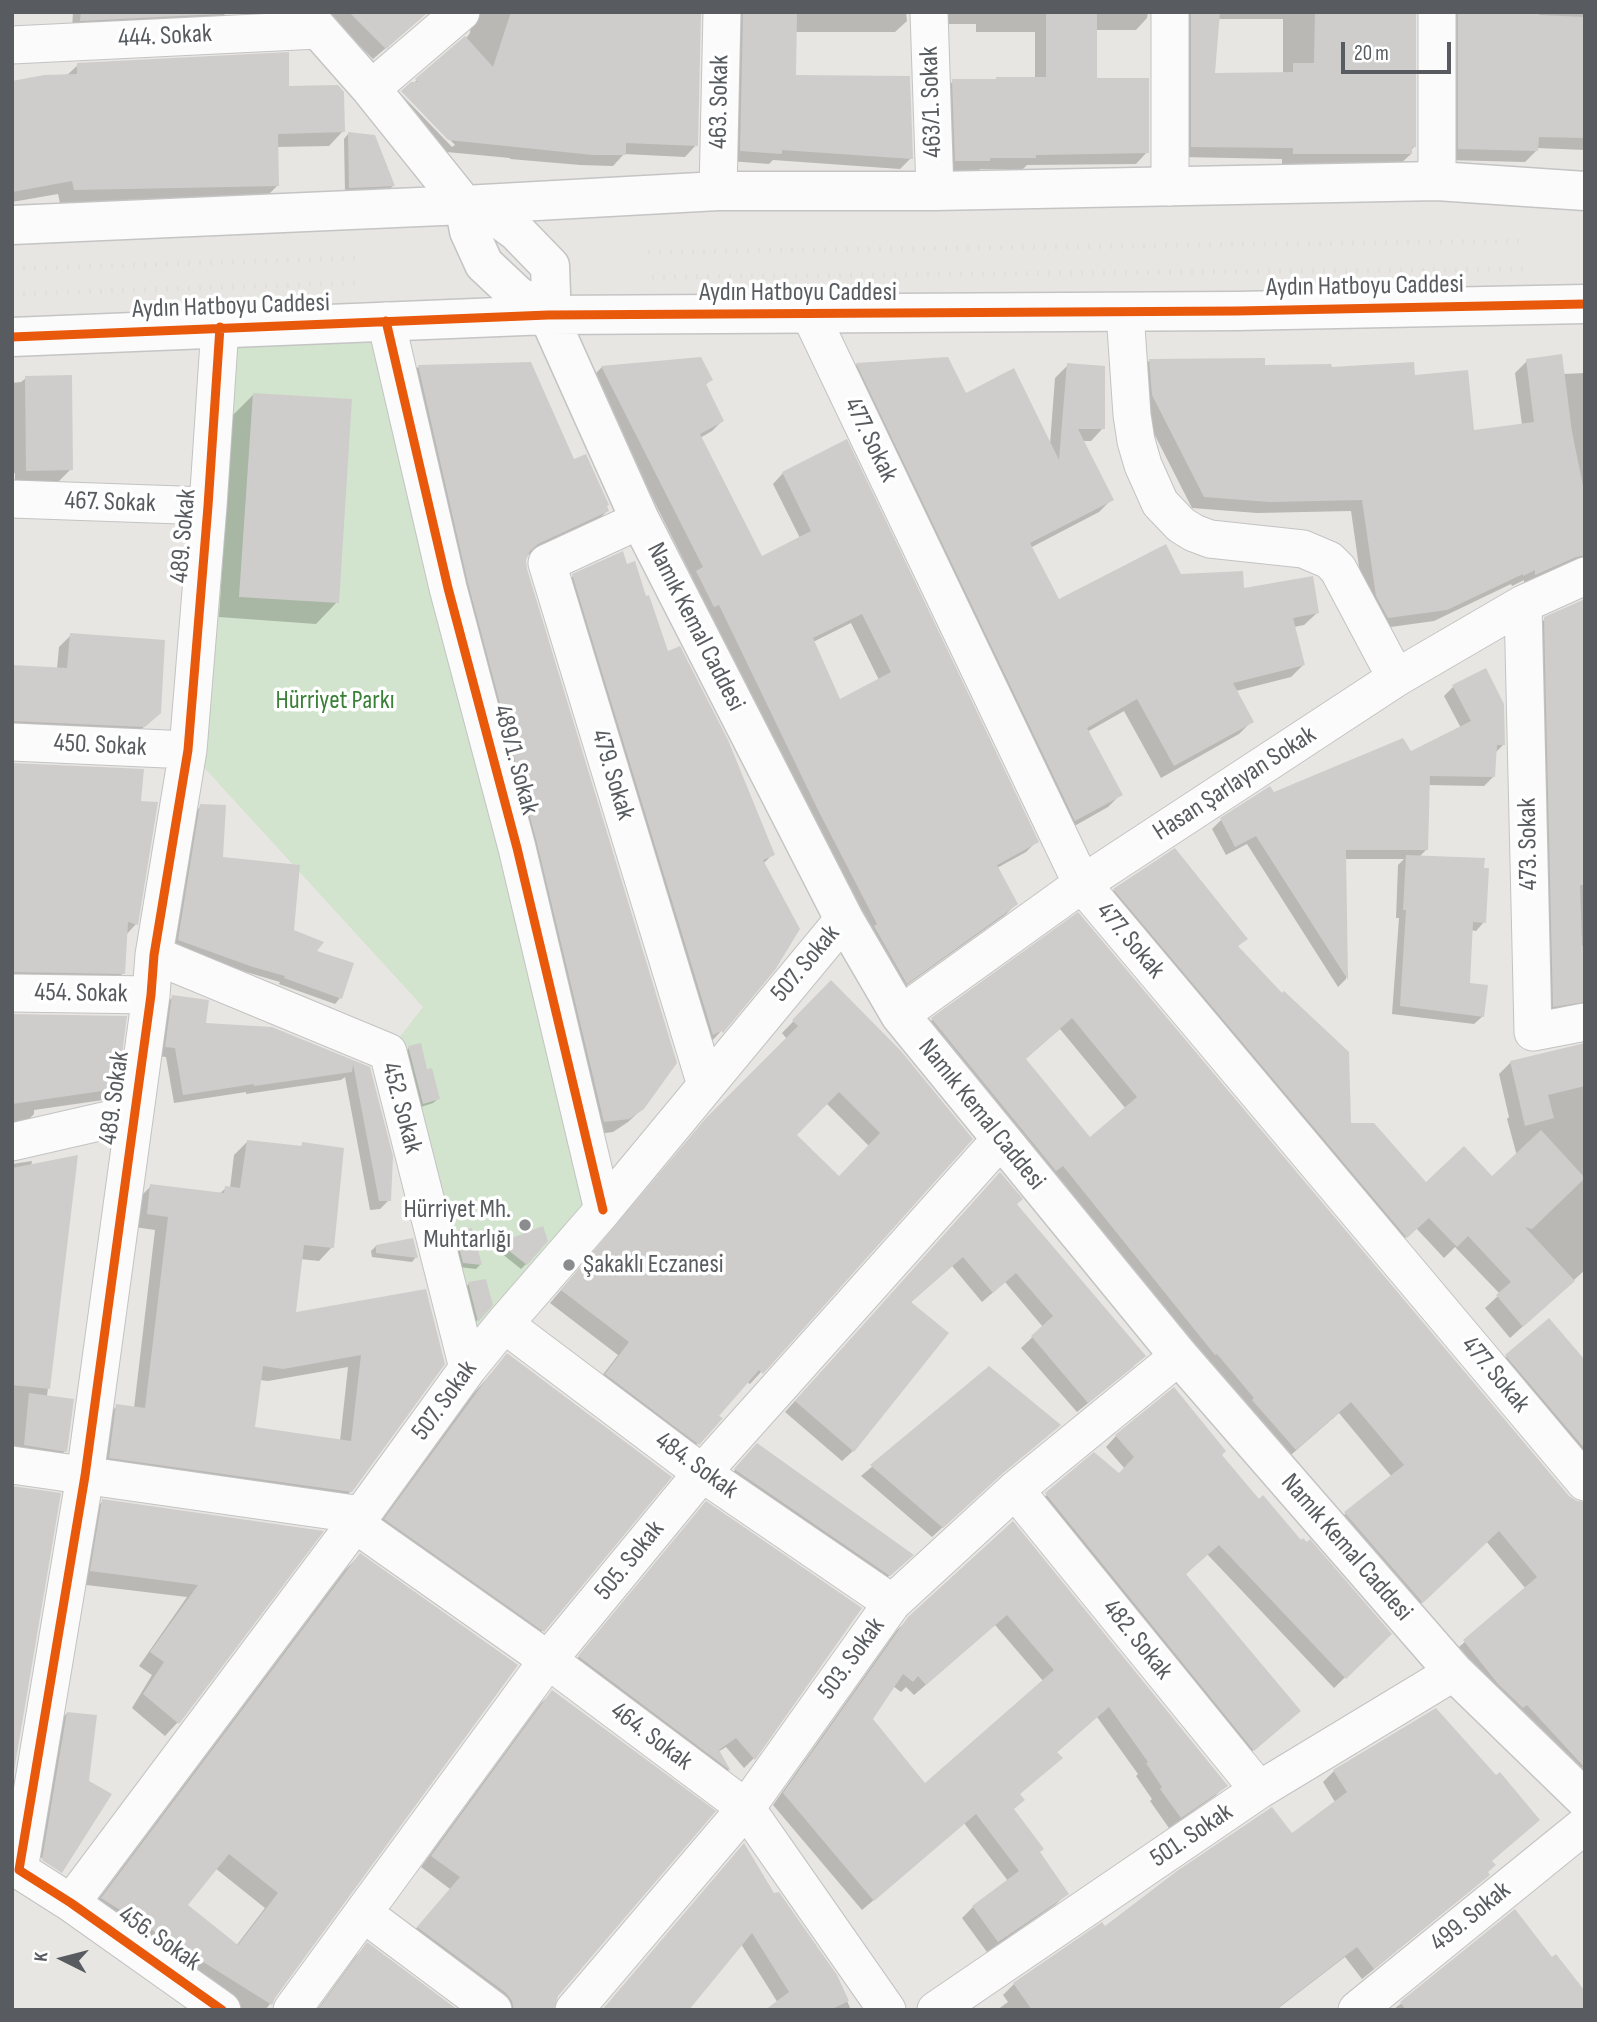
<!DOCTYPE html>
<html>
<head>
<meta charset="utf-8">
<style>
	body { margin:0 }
	#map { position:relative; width:1597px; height:2022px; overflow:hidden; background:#e8e6e2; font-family:"Sofia Sans Condensed",sans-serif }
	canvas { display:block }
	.frame { position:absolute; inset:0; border:14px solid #585c60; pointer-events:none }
	.north { position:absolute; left:28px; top:1924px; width:70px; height:70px; -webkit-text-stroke:5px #fff; paint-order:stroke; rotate:276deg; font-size:19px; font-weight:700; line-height:28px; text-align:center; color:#585c60 }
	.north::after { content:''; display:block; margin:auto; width:24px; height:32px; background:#585c60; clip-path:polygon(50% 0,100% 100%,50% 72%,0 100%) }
	.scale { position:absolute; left:1341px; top:42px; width:110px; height:32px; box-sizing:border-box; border:4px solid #585c60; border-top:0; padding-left:9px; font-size:21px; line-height:24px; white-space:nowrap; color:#585c60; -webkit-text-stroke:5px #fff; paint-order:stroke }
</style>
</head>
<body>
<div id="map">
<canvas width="1597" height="2022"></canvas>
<div class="frame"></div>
<div class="north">K</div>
<div class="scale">20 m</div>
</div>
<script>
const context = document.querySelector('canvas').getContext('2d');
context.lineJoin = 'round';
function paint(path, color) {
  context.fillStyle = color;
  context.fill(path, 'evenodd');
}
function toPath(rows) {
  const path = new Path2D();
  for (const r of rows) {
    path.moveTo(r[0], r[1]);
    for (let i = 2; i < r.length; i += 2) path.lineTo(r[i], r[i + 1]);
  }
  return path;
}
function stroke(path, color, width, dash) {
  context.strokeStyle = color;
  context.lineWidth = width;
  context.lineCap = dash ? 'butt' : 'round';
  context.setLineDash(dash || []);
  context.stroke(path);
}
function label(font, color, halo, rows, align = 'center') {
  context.font = font + ' "Sofia Sans Condensed",sans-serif';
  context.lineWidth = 7;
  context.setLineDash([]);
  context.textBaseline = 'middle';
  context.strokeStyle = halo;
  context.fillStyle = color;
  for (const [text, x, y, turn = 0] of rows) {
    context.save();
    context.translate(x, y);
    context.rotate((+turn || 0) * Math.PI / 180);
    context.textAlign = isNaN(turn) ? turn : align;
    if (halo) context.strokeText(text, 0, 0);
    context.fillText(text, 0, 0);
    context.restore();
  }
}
const green = toPath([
	[386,321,603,1210,468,1368,388,1052,423,1007,188,750,220,327]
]);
const shadow = toPath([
	[73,12,227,12,217,22,72,29],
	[325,12,428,12,373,59],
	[467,12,592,12,696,145,685,157,624,154,613,166,580,165,510,159,510,158,436,151,391,104,401,94,452,147,455,145,405,93,402,93,467,37,470,33,471,21],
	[728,12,906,12,907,21,895,32,795,32,795,77,911,158,900,169,773,160,769,164,729,161],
	[936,12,1148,12,1147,18,1136,30,1095,30,1095,80,1147,152,1136,164,1027,165,1023,169,980,169,977,172,944,172,942,93,953,81,1035,79,1035,32,976,32,976,24,939,24],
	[1177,12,1414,12,1414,147,1411,150,1411,154,1399,165,1282,165,1282,159,1180,157],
	[1218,19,1283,19,1283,74,1213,75],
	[1443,12,1585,12,1585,150,1537,148,1536,151,1525,162,1447,160],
	[78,65,288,88,343,131,329,146,276,147,277,186,263,200,60,203,58,194,12,202,12,83,66,76],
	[348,134,393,186,388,190,345,192,344,139],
	[1150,360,1330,369,1413,377,1472,432,1522,425,1515,373,1527,361,1563,374,1585,373,1585,569,1524,586,1524,580,1512,586,1511,584,1434,621,1376,629,1365,609,1351,511,1257,513,1192,508,1141,408,1138,372],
	[857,364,965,395,1050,444,1055,378,1068,365,1103,428,1091,441,1082,441,1112,499,1099,512,1030,548,1058,602,1180,576,1242,590,1317,613,1304,625,1294,627,1304,664,1291,677,1236,691,1252,721,1239,734,1161,778,1124,711,1087,732,1121,794,1108,807,1062,833,845,377],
	[418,367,573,461,607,511,593,525,526,556,525,569,643,1108,628,1122,613,1132,590,1135,405,380],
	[602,367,710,380,705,386,722,421,712,431,700,438,761,558,800,538,773,484,783,473,1037,841,1026,852,997,868,1016,904,1005,915,896,993,686,583,692,577,592,377],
	[851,623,879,680,839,702,813,642],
	[26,378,71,469,59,481,15,481,15,473,12,473,12,383,21,382],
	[254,394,337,602,316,624,219,617,232,416],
	[573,576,667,653,772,855,763,864,721,1031,710,1043,562,588],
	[1585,601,1585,1017,1542,1017,1533,631,1545,619],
	[71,635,147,724,132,738,12,732,12,667,57,669,59,647],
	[1453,687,1504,744,1495,753,1493,777,1484,786,1428,785,1427,849,1419,857,1484,922,1476,931,1471,930,1469,985,1483,1016,1474,1024,1392,1014,1399,918,1396,918,1398,865,1404,859,1344,859,1346,979,1338,987,1247,844,1226,855,1212,829,1221,820,1273,795,1411,753,1461,728,1444,696],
	[12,765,136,924,126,935,123,973,111,985,12,983],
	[201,806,222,858,314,952,340,998,335,1004,279,984,280,982,246,972,173,945,195,812],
	[1114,890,1237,947,1349,1125,1426,1184,1492,1179,1517,1156,1507,1119,1509,1117,1499,1074,1511,1062,1585,1045,1585,1270,1510,1338,1485,1308,1500,1294,1455,1247,1444,1258,1416,1228,1394,1248,1103,902],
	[1078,915,1568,1497,1585,1755,1583,1767,1571,1778,1452,1653,1526,1589,1486,1541,1410,1614,1334,1525,1345,1514,1392,1477,1339,1413,1284,1461,921,1032,932,1020],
	[1060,1029,1126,1109,1089,1139,1024,1060],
	[831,983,971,1139,761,1372,750,1384,747,1382,717,1416,698,1443,686,1455,594,1386,618,1355,550,1303,694,1133,787,1039,782,1033],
	[826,1103,869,1146,838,1178,795,1135],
	[173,997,204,1025,272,1028,369,1069,389,1200,380,1209,370,1210,345,1077,341,1080,246,1094,246,1092,174,1103,166,1057,157,1056,163,1006],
	[12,1016,114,1088,103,1100,34,1110,34,1114,22,1126,12,1128],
	[409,1048,426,1071,438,1099,433,1103,418,1108,404,1053],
	[247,1142,299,1148,303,1144,332,1247,319,1261,300,1259,294,1314,425,1291,351,1491,337,1505,96,1471,103,1420,117,1406,134,1408,155,1230,134,1227,137,1200,151,1186,219,1194,226,1188,230,1188,234,1155],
	[348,1367,340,1441,253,1429,259,1380,268,1381],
	[76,1157,47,1396,65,1451,54,1462,12,1457,12,1164,32,1161,31,1166],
	[990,1185,1015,1204,1134,1366,1077,1412,1021,1348,1043,1327,1005,1282,982,1302,952,1266,910,1303,853,1451,842,1461,785,1412],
	[542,1229,526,1264,521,1269,496,1249,500,1245],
	[456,1233,480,1265,476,1269,459,1267,451,1237],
	[376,1246,416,1257,412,1262,372,1257,371,1251],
	[469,1284,491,1304,473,1325,464,1288],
	[508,1355,543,1630,531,1642,374,1531,473,1394],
	[1507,1356,1585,1362,1585,1475,1495,1368],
	[989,1368,989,1484,932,1537,861,1476],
	[1116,1436,1220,1456,1258,1501,1390,1634,1334,1688,1207,1554,1185,1575,1288,1721,1243,1759,1035,1505,1094,1455,1119,1475,1125,1469,1106,1447],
	[749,1454,903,1563,880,1584,727,1479],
	[103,1501,321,1532,177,1723,165,1736,132,1708,152,1675,139,1666,187,1597,78,1584,90,1514],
	[697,1513,860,1609,753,1759,744,1768,726,1747,718,1752,729,1770,720,1779,570,1667],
	[1013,1523,1226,1785,1215,1796,1169,1828,1150,1801,1152,1799,1136,1776,1138,1774,1097,1717,1056,1753,1019,1795,1012,1810,1038,1852,1066,1894,1055,1905,987,1952,962,1918,973,1907,1008,1881,964,1823,862,1910,773,1805,897,1630],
	[995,1625,1044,1682,925,1785,871,1719,893,1686,901,1692,906,1687,914,1695],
	[360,1555,274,1997,270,2004,265,2010,242,2010,88,1913,345,1570],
	[215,1868,265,1908,236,1946,186,1906],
	[553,1692,557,1995,552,2010,499,2010,407,1939,450,1889,421,1867,541,1703],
	[1435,1710,1491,1862,1486,1873,1488,1875,1476,1886,1362,1979,1345,1957,1276,2010,997,2010,1008,2002,1003,1995,1014,1984,1105,1929,1292,1835,1335,1802,1323,1782,1334,1771],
	[67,1713,62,1870,37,1855,59,1722],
	[774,1895,836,1976,851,2010,768,2010,778,2003,741,1944],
	[1515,1911,1552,1959,1585,2010,1393,2010],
	[368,1945,455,2010,317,2010,356,1956]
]);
const building = toPath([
	[81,12,218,12,218,14,80,21],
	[349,12,428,12,386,49],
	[511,12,701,12,698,146,626,143,626,155,593,155,448,140,401,91,411,82,418,82,415,79,465,36,493,67],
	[743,12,797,14,796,75,910,76,913,159,782,150,782,154,740,151],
	[1046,12,1097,12,1097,78,1149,78,1149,153,1036,155,1036,158,990,158,990,161,955,161,952,79,996,79,996,77,1046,77],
	[1191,12,1220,12,1215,73,1293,72,1293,63,1314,63,1315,12,1416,12,1416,147,1412,147,1412,154,1293,154,1293,148,1191,147],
	[1458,12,1539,12,1539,15,1585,17,1585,138,1539,137,1538,151,1458,149],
	[289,52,289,86,338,85,344,92,345,132,278,134,279,186,74,190,72,181,12,192,12,81,44,75,77,74,77,63],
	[348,132,375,135,395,186,349,188],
	[1562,354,1572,432,1585,496,1585,555,1576,557,1535,575,1535,570,1523,576,1523,574,1447,610,1388,618,1376,596,1362,500,1270,502,1204,497,1152,395,1149,359,1265,358,1265,365,1331,364,1332,367,1414,362,1415,375,1468,370,1474,430,1534,422,1526,359],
	[701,357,713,380,706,384,724,421,700,434,762,556,811,531,782,472,847,439,1039,842,997,865,1018,904,907,984,874,926,877,924,818,810,719,605,714,607,696,571,703,567,601,366],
	[862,614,891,672,840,699,813,638],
	[948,357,966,393,1014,368,1059,460,1067,363,1105,366,1105,429,1078,429,1114,500,1030,543,1059,599,1166,544,1181,574,1243,571,1244,588,1313,576,1319,613,1293,618,1305,665,1233,683,1254,722,1174,766,1137,699,1087,728,1123,795,1075,821,856,363],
	[531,362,574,459,586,454,609,505,607,506,609,511,538,544,530,551,526,560,527,569,677,1063,644,1109,629,1119,604,1122,537,843,468,583,418,365],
	[72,375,73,470,26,471,25,376],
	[253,393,352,399,339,603,239,597],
	[623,551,627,564,635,561,646,596,649,595,668,651,680,646,728,740,775,855,763,860,800,929,775,970,723,1033,721,1031,713,1035,572,574],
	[1585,599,1585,885,1580,885,1582,946,1585,945,1585,1002,1553,1007,1544,617],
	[70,633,165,640,161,713,145,727,12,721,12,665,67,668],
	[1486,668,1504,704,1505,745,1497,745,1495,777,1430,776,1428,850,1346,850,1348,980,1256,836,1235,847,1220,818,1270,786,1274,792,1403,738,1411,751,1471,721,1452,685],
	[12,763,144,769,141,801,158,802,138,925,128,922,125,974,12,972],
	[200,804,226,805,223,857,300,865,294,930,324,942,317,951,354,963,342,999,284,978,285,976,253,967,178,940],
	[1175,848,1248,939,1238,946,1282,993,1284,991,1349,1052,1351,1123,1374,1123,1426,1182,1464,1146,1492,1176,1541,1130,1585,1178,1532,1229,1525,1227,1575,1281,1523,1327,1496,1295,1511,1282,1468,1236,1457,1247,1429,1218,1407,1238,1113,889],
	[1406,855,1485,858,1484,868,1489,868,1486,923,1473,922,1470,983,1488,985,1484,1017,1400,1006,1406,910,1403,910],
	[1078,912,1569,1496,1577,1501,1585,1502,1585,1768,1527,1705,1523,1708,1498,1684,1463,1640,1537,1577,1499,1531,1423,1603,1344,1512,1404,1465,1351,1402,1296,1450,1252,1400,1254,1398,1217,1354,1215,1355,1063,1166,1056,1171,931,1018],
	[1072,1018,1137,1097,1090,1137,1026,1059],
	[831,980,901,1051,973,1139,763,1374,759,1370,719,1416,723,1418,699,1445,605,1374,629,1342,561,1290,706,1118,798,1026,792,1020],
	[839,1092,880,1133,839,1176,797,1135],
	[172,995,209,1000,206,1023,272,1027,370,1067,393,1156,391,1201,379,1201,353,1064,352,1072,254,1086,254,1084,183,1095,175,1048,165,1047],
	[12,1014,127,1016,122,1055,120,1055,116,1089,12,1104],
	[421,1043,427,1069,432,1068,440,1099,423,1104,408,1046],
	[1585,1043,1585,1086,1548,1095,1554,1118,1525,1126,1510,1061],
	[247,1140,302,1146,302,1142,344,1148,334,1248,304,1245,296,1312,426,1289,445,1364,352,1492,109,1458,116,1404,145,1408,168,1217,147,1214,150,1184,224,1193,225,1186,240,1188],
	[361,1355,351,1441,255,1427,263,1366,283,1369],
	[78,1155,50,1389,12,1385,12,1168],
	[1000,1172,1023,1199,1017,1204,1021,1209,1146,1356,1088,1403,1031,1336,1053,1316,1016,1273,993,1293,963,1257,911,1302,949,1333,854,1452,795,1401],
	[543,1226,548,1241,527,1265,499,1243],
	[472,1228,482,1265,463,1263,455,1231],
	[413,1238,418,1258,376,1253,376,1245],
	[486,1279,493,1305,478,1322,468,1282],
	[1549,1318,1585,1360,1585,1449,1505,1355],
	[507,1353,672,1477,544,1632,384,1519,485,1381],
	[989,1366,1061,1425,1002,1474,943,1528,870,1465],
	[1174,1387,1226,1451,1222,1455,1259,1499,1263,1495,1301,1540,1303,1538,1307,1542,1310,1539,1392,1634,1346,1679,1219,1545,1186,1574,1301,1711,1254,1751,1045,1493,1094,1452,1119,1473,1134,1457,1115,1435],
	[29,1393,74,1399,67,1452,24,1445],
	[757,1443,914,1555,890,1576,734,1469],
	[12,1486,61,1493,12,1783],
	[102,1499,324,1531,179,1724,143,1694,164,1662,150,1652,198,1585,90,1571],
	[706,1501,862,1608,755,1760,736,1738,719,1750,731,1771,578,1656],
	[1013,1521,1228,1786,1181,1818,1160,1789,1162,1787,1146,1763,1148,1762,1109,1707,1057,1752,1063,1758,1020,1794,1025,1800,1014,1809,1044,1849,1040,1852,1069,1894,998,1942,972,1906,1019,1871,976,1814,874,1901,783,1793,908,1617],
	[1007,1615,1054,1670,925,1783,873,1719,903,1674,913,1682,918,1676,926,1685],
	[360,1553,518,1665,275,1998,272,2005,101,1898],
	[229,1854,278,1893,238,1945,188,1905],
	[552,1690,716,1811,558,1996,554,2010,514,2010,512,2001,506,1993,417,1927,460,1877,431,1856],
	[1436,1708,1496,1775,1500,1772,1540,1820,1492,1861,1496,1865,1488,1872,1490,1875,1374,1969,1357,1947,1275,2010,1032,2010,1013,1983,1102,1922,1105,1926,1177,1871,1272,1807,1292,1833,1347,1792,1333,1770],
	[67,1712,97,1715,89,1781,112,1794,62,1873,42,1860],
	[744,1843,774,1893,779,1892,837,1975,849,2001,830,2010,765,2010,789,1992,752,1933,689,2010,602,2010],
	[1515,1909,1552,1957,1556,1954,1585,1991,1585,2010,1406,2010,1400,2002],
	[367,1942,458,2010,318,2010]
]);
const street = toPath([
	[929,12,935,191],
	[1437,12,1437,181],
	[12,45,318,30],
	[371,89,461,12],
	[1170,187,1170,12],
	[718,191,722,12],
	[1125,312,1132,415,1136,441,1143,465,1160,503,1181,525,1194,533,1210,539,1303,549,1329,560,1338,569,1396,678],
	[810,314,1082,884,1585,1482],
	[386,321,448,588,517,848,603,1210],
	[220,327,208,506,188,750,154,955,151,995,85,1476,19,1870,71,1903,222,2010],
	[12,499,208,506],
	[640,520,547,563,706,1085],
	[1523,604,1533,1032,1585,1022],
	[12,742,188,750],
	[154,955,388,1052,468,1368],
	[12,993,151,995],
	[900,1015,1082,884,1396,678,1523,604,1585,576],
	[12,1142,134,1114],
	[504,1324,702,1473,892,1603],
	[12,1465,362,1515],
	[1015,1490,1259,1790],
	[355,1524,548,1660,746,1808,887,2010],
	[71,1903,355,1524,468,1368,504,1324,603,1210,844,919],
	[363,1913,493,2010],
	[292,2010,548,1660,702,1473,1001,1139],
	[574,2010,746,1808,892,1603,1015,1490,1179,1356],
	[936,2010,1259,1790,1454,1672],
	[1357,2010,1585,1825]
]);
const secondary = toPath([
	[303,12,371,89,464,205,469,231,484,264,517,295,548,315,640,520,844,919,900,1015,1179,1356,1454,1672,1585,1799],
	[468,206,494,215,517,232,550,266,551,293,548,315],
	[12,225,464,205,718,191,935,191,1437,181,1585,191],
	[12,337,548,315,1237,311,1585,304]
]);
const rail = toPath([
	[648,252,1527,241],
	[12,269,359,258],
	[652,277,1526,269],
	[12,294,359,283]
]);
const cycleway = toPath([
	[386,321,448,588,517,848,603,1210],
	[220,327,208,506,188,750,154,955,151,995,85,1476,19,1870,71,1903,222,2010],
	[12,337,548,315,1237,311,1585,304]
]);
const markers = [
	[525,1225,7,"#8a8c8e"],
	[569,1265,7,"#8a8c8e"]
];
const streetNames = [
	["444. Sokak",165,37,-3],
	["463. Sokak",720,102,-89],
	["463/1. Sokak",932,102,-92],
	["Aydın Hatboyu Caddesi",1365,287,-1],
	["Aydın Hatboyu Caddesi",798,293],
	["Aydın Hatboyu Caddesi",231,307,-2],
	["477. Sokak",870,440,64],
	["467. Sokak",110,503,2],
	["489. Sokak",184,536,-85],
	["Namık Kemal Caddesi",695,627,63],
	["450. Sokak",100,746,3],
	["489/1. Sokak",515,760,75],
	["479. Sokak",612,775,73],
	["Hasan Şarlayan Sokak",1235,784,-33],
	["473. Sokak",1529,844,-91],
	["477. Sokak",1130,941,50],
	["507. Sokak",806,964,-50],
	["454. Sokak",81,994,1],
	["489. Sokak",115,1098,-82],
	["452. Sokak",401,1108,75],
	["Namık Kemal Caddesi",981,1115,51],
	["477. Sokak",1495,1375,50],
	["507. Sokak",445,1401,-54],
	["484. Sokak",696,1466,36],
	["Namık Kemal Caddesi",1346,1548,49],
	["505. Sokak",630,1561,-51],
	["482. Sokak",1137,1640,51],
	["503. Sokak",852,1659,-54],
	["464. Sokak",651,1737,37],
	["501. Sokak",1192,1836,-34],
	["499. Sokak",1471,1917,-39],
	["456. Sokak",159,1939,35]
];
const parkNames = [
	["Hürriyet Parkı",335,701]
];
const poiNames = [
	["Hürriyet Mh.",511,1210],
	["Muhtarlığı",511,1240],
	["Şakaklı Eczanesi",583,1265,"left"]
];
paint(green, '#d2e4cd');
paint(shadow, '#0003');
paint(building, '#cfcdcb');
stroke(street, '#c3c3c3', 39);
stroke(secondary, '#c4c4c4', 41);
stroke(street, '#fcfbfb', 37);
stroke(secondary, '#fcfbfb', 38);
stroke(rail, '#e0e0df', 5, [2, 9]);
stroke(cycleway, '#e8590c', 9);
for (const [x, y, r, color] of markers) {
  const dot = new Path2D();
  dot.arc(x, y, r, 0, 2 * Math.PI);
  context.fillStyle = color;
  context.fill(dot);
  stroke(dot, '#fff', 2.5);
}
label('26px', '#585c60', '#fff', streetNames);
label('26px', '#3a8037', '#fff', parkNames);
label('26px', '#585c60', '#fff', poiNames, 'right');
</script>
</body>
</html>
